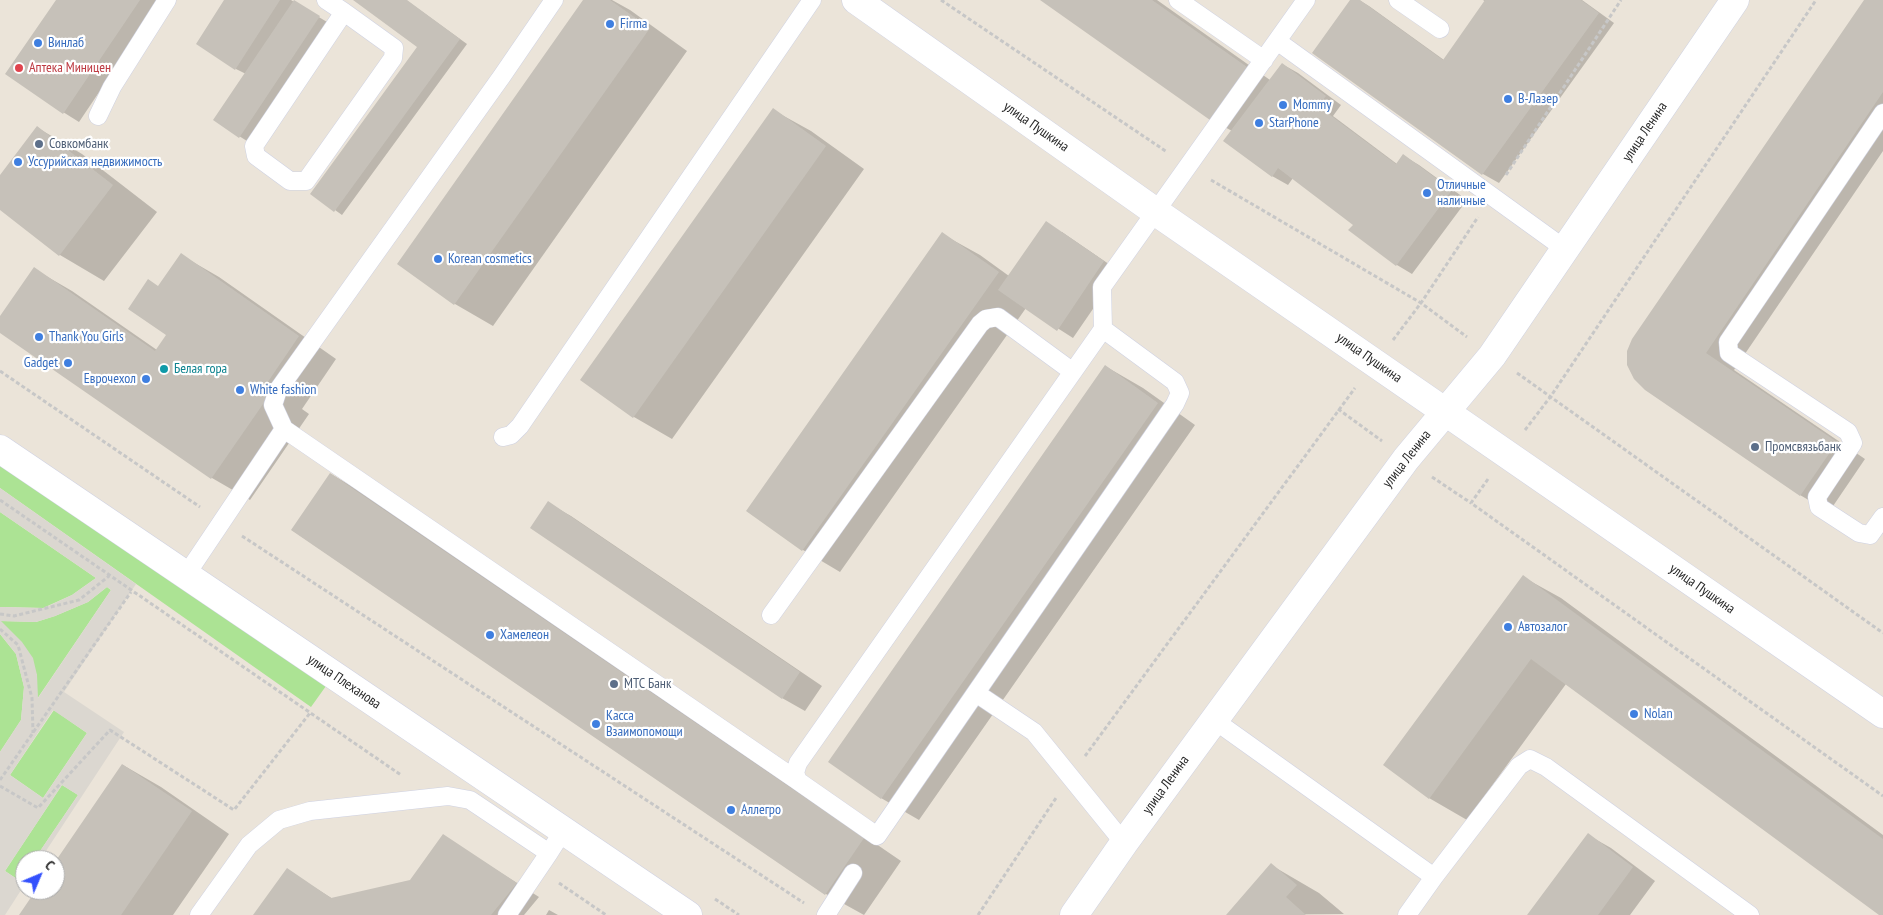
<!DOCTYPE html>
<html>
<head>
<meta charset="utf-8">
<style>
	body { margin:0 }
	#map { position:relative; width:1883px; height:915px; overflow:hidden; background:#ebe4d9; font-family:"PT Sans Narrow",sans-serif }
	canvas { display:block }
	.north { position:absolute; left:15px; top:850px; width:50px; height:50px; box-sizing:border-box; background:#fff; border:1px solid #a9a9a9; border-radius:50%; rotate:45deg; font-size:14px; font-weight:700; line-height:20px; text-align:center; color:#282828 }
	.north::after { content:''; display:block; margin:auto; width:18px; height:22px; background:#3451fd; clip-path:polygon(50% 0,100% 100%,50% 72%,0 100%) }
</style>
</head>
<body>
<div id="map">
<canvas width="1883" height="915"></canvas>
<div class="north">С</div>
</div>
<script>
const context = document.querySelector('canvas').getContext('2d');
context.lineJoin = 'round';
function paint(path, color) {
  context.fillStyle = color;
  context.fill(path, 'evenodd');
}
function toPath(rows) {
  const path = new Path2D();
  for (const r of rows) {
    path.moveTo(r[0], r[1]);
    for (let i = 2; i < r.length; i += 2) path.lineTo(r[i], r[i + 1]);
  }
  return path;
}
function stroke(path, color, width, dash) {
  context.strokeStyle = color;
  context.lineWidth = width;
  context.lineCap = dash ? 'butt' : 'round';
  context.setLineDash(dash || []);
  context.stroke(path);
}
function label(font, color, halo, rows, align = 'center') {
  context.font = font + ' "PT Sans Narrow",sans-serif';
  context.lineWidth = 4.5;
  context.setLineDash([]);
  context.textBaseline = 'middle';
  context.strokeStyle = halo;
  context.fillStyle = color;
  for (const [text, x, y, turn = 0] of rows) {
    context.save();
    context.translate(x, y);
    context.rotate((+turn || 0) * Math.PI / 180);
    context.textAlign = isNaN(turn) ? turn : align;
    if (halo) context.strokeText(text, 0, 0);
    context.fillText(text, 0, 0);
    context.restore();
  }
}
const green = toPath([
	[0,457,326,686,311,707,0,488],
	[0,512,96,578,72,595,43,608,0,607],
	[107,587,111,590,37,699,37,675,0,621,36,622,55,616,88,602],
	[0,634,16,654,24,687,21,720,0,752],
	[54,710,87,733,43,798,10,775],
	[62,785,78,795,34,860,25,860,25,874,20,881,5,871]
]);
const plaza = toPath([
	[0,488,136,584,64,692,124,732,40,860,34,860,78,795,62,785,5,871,20,881,25,874,25,884,5,915,0,915,0,752,21,720,24,687,16,654,0,634,0,607,44,608,72,595,96,578,0,512],
	[107,587,111,590,38,698,37,675,33,658,22,642,1,621,36,622,55,616,88,602],
	[53,710,87,733,43,798,10,775]
]);
const shadow = toPath([
	[57,0,161,0,79,122,63,112],
	[225,0,291,0,327,22,247,141,239,136,246,74,236,69],
	[355,0,406,0,467,44,342,215,335,210,419,47],
	[584,0,612,0,630,10,687,51,493,326,455,304,399,264],
	[1043,0,1157,0,1270,80,1282,64,1298,73,1341,105,1333,116,1397,164,1404,156,1419,165,1467,200,1412,274,1397,265,1355,224,1293,178,1288,185,1272,176,1232,131,1210,119],
	[1351,0,1359,0,1369,6,1444,60,1486,2,1483,0,1582,0,1614,23,1499,183,1483,174,1314,52],
	[1865,0,1883,0,1883,151,1734,370,1865,459,1829,512,1800,495,1646,389],
	[773,110,811,131,864,169,672,439,634,417,581,380],
	[38,128,82,154,157,212,104,281,60,255,0,208,0,177],
	[1062,232,1119,271,1073,338,1026,308,840,572,803,550,747,511,942,234,980,255,1009,276],
	[181,255,219,277,336,359,302,409,309,414,250,500,212,478,0,332,0,318,34,269,72,291,157,350,167,335,159,287],
	[1105,366,1143,388,1195,425,919,820,881,798],
	[331,474,368,496,901,861,864,915,826,894,292,530],
	[548,503,571,516,822,686,805,711,782,698],
	[1523,577,1561,598,1883,835,1883,915,1566,684,1467,820,1429,798],
	[123,765,161,787,229,834,173,915,20,915,37,890,55,890,55,864],
	[1588,835,1611,848,1655,881,1630,915,1529,915],
	[443,836,539,897,524,915,255,915,287,870,333,899,410,881],
	[1271,865,1319,893,1344,914,1228,915],
	[549,910,558,915,546,915]
]);
const building = toPath([
	[56,0,140,0,63,114,5,74],
	[224,0,280,0,235,70,196,44],
	[294,0,320,16,239,138,213,120],
	[353,0,407,0,460,39,334,212,310,194,417,47],
	[583,0,610,0,650,28,454,305,397,264],
	[1040,0,1152,0,1247,67,1210,120],
	[1350,0,1360,0,1443,60,1485,0,1581,0,1599,13,1482,175,1312,53],
	[1864,0,1883,0,1883,92,1706,353,1837,442,1800,496,1645,390,1634,379,1627,365,1627,351,1632,339],
	[1282,63,1326,96,1318,106,1396,164,1403,154,1452,190,1396,266,1348,230,1353,225,1278,168,1272,177,1223,141],
	[773,108,826,146,633,418,580,380],
	[37,126,113,185,59,256,0,210,0,175],
	[1046,221,1104,261,1057,331,998,290],
	[942,232,999,272,802,551,746,511],
	[181,253,299,336,265,386,272,391,211,479,0,333,0,316,34,267,155,351,166,335,128,309,148,279,158,286],
	[1105,365,1158,403,881,799,828,762],
	[330,473,864,838,825,895,291,530],
	[548,501,800,672,782,699,530,528],
	[1523,575,1883,839,1883,915,1879,915,1531,659,1429,799,1383,765],
	[122,764,192,811,121,915,19,915,36,890,55,890,55,862],
	[1588,833,1633,867,1598,915,1527,915],
	[443,834,517,883,491,915,253,915,287,868,331,898,410,880],
	[1271,863,1297,885,1286,897,1306,915,1226,915]
]);
const path = toPath([
	[941,0,1167,152],
	[1506,175,1621,0],
	[1211,180,1421,303,1467,337],
	[1393,340,1421,303,1478,217],
	[0,371,200,507],
	[1517,373,1883,633],
	[1338,409,1382,441],
	[1525,430,1551,396,1816,0],
	[1432,477,1471,503],
	[1488,479,1471,503,1883,796],
	[0,500,401,775],
	[242,536,804,903],
	[0,614,14,616,79,600,109,576],
	[0,629,18,645,32,698,33,733],
	[1085,756,1355,388],
	[0,780,131,592],
	[0,786,38,808,110,730,234,810,310,713],
	[559,883,606,915],
	[715,899,739,915],
	[978,915,1056,798]
]);
const lane = toPath([
	[326,0,344,12,394,48,393,58,306,181,290,181,256,156,254,146,344,12],
	[1178,0,1264,60],
	[1398,0,1440,29],
	[1277,41,1565,249],
	[1883,113,1728,342,1729,353,1848,432,1853,443,1817,497,1819,507,1859,533,1870,535,1883,517],
	[98,116,112,87,167,0],
	[1103,329,1175,382,1180,393,1175,404,877,836,798,781,795,773,798,763,1103,329,1102,287,1306,0],
	[284,429,798,781],
	[503,437,511,435,520,426,812,0],
	[186,575,284,429,273,405,278,390,502,76,554,0],
	[771,615,980,324,986,319,998,317,1073,372],
	[976,693,1034,732,1124,843],
	[1214,720,1434,877,1519,766,1530,759,1546,767,1750,915],
	[199,915,249,845,279,820,310,811,448,796,470,800,549,853,563,831],
	[507,915,549,853],
	[826,915,853,873],
	[1407,915,1434,877]
]);
const street = toPath([
	[0,449,688,915]
]);
const secondary = toPath([
	[856,0,1156,212,1883,714],
	[1074,915,1124,843,1406,459,1492,356,1735,0]
]);
const markers = [
	[610,24,5,"#3f7fe0"],
	[38,43,5,"#3f7fe0"],
	[19,68,5,"#e0444e"],
	[1508,99,5,"#3f7fe0"],
	[1283,105,5,"#3f7fe0"],
	[1259,123,5,"#3f7fe0"],
	[39,144,5,"#5c6f8a"],
	[18,162,5,"#3f7fe0"],
	[1427,193,5,"#3f7fe0"],
	[438,259,5,"#3f7fe0"],
	[39,337,5,"#3f7fe0"],
	[68,363,5,"#3f7fe0"],
	[164,369,5,"#0f9aa8"],
	[146,379,5,"#3f7fe0"],
	[240,390,5,"#3f7fe0"],
	[1755,447,5,"#5c6f8a"],
	[1508,627,5,"#3f7fe0"],
	[490,635,5,"#3f7fe0"],
	[614,684,5,"#5c6f8a"],
	[1634,714,5,"#3f7fe0"],
	[596,724,5,"#3f7fe0"],
	[731,810,5,"#3f7fe0"]
];
const shopNames = [
	["Firma",620,24],
	["Винлаб",48,43],
	["В-Лазер",1518,99],
	["Mommy",1293,105],
	["StarPhone",1269,123],
	["Уссурийская недвижимость",28,162],
	["Отличные",1437,185],
	["наличные",1437,201],
	["Korean cosmetics",448,259],
	["Thank You Girls",49,337],
	["Gadget",58,363,"right"],
	["Еврочехол",136,379,"right"],
	["White fashion",250,390],
	["Автозалог",1518,627],
	["Хамелеон",500,635],
	["Nolan",1644,714],
	["Касса",606,716],
	["Взаимопомощи",606,732],
	["Аллегро",741,810]
];
const healthNames = [
	["Аптека Миницен",29,68]
];
const streetNames = [
	["улица Пушкина",1036,127,35],
	["улица Ленина",1645,132,-56],
	["улица Пушкина",1369,358,35],
	["улица Ленина",1407,459,-52],
	["улица Пушкина",1702,589,35],
	["улица Плеханова",344,682,34],
	["улица Ленина",1166,785,-54]
];
const serviceNames = [
	["Совкомбанк",49,144],
	["Промсвязьбанк",1765,447],
	["МТС Банк",624,684]
];
const cultureNames = [
	["Белая гора",174,369]
];
paint(green, '#ace394');
paint(plaza, '#dbd7d0');
paint(shadow, '#0003');
paint(building, '#c6c1b9');
stroke(lane, '#ced1e2', 19);
stroke(street, '#ced1e2', 29);
stroke(secondary, '#ced1e2', 29);
stroke(path, '#c7c7c7', 3, [4, 2.5]);
stroke(lane, '#fff', 18);
stroke(street, '#fff', 28);
stroke(secondary, '#fff', 28);
for (const [x, y, r, color] of markers) {
  const dot = new Path2D();
  dot.arc(x, y, r, 0, 2 * Math.PI);
  context.fillStyle = color;
  context.fill(dot);
  stroke(dot, '#fff', 2);
}
label('14px', '#366cbe', '#fff', shopNames, 'left');
label('14px', '#be3a42', '#fff', healthNames, 'left');
label('14px', '#282828', '#fff', streetNames);
label('14px', '#4e5e75', '#fff', serviceNames, 'left');
label('14px', '#0d838f', '#fff', cultureNames, 'left');
</script>
</body>
</html>
